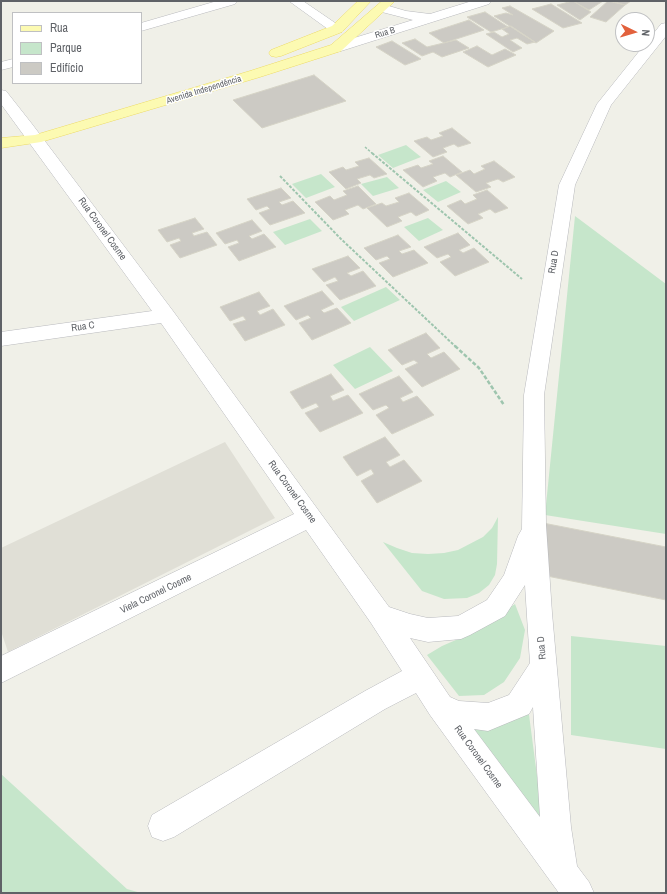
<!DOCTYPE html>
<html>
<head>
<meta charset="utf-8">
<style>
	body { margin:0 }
	#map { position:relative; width:667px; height:894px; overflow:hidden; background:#f0f0e8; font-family:"Archivo Narrow",sans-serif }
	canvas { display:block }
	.frame { position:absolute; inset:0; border:2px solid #5f6267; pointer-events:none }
	.legend { position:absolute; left:12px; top:12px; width:130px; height:72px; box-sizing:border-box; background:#fff; border:1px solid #bfc0c2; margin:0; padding:5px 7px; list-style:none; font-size:12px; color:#5f6267 }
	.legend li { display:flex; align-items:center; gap:8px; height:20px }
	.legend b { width:20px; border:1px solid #bfc0c2 }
	.north { position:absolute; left:615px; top:12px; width:40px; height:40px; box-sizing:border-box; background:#fff; border:1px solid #bfc0c2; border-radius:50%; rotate:95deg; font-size:11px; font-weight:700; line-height:16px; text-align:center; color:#5f6267 }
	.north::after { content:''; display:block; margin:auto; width:14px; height:18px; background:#e2613c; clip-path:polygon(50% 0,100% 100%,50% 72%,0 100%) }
</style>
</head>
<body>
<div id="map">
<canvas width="667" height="894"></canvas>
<div class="frame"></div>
<ul class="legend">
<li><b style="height:5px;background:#fcfab2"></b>Rua</li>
<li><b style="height:11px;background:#c6e6cb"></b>Parque</li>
<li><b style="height:11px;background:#cccac4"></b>Edifício</li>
</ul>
<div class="north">N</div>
</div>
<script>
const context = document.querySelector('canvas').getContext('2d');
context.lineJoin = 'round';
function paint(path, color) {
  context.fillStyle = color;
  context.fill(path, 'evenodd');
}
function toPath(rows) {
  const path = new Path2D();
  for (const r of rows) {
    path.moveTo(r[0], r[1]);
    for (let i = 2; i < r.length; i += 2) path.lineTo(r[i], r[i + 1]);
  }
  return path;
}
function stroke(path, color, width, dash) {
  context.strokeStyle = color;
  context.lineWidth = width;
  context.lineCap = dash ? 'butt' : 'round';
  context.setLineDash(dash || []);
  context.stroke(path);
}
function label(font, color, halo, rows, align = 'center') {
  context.font = font + ' "Archivo Narrow",sans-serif';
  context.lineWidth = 3;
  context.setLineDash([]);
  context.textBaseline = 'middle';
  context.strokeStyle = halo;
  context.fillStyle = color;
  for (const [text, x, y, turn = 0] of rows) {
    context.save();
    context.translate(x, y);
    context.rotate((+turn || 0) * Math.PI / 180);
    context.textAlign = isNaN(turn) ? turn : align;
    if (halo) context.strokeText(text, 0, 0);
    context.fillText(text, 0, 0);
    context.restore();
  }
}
const education = toPath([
	[225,442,275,518,8,652,1,631,1,548]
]);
const green = toPath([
	[406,145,421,157,393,168,378,155],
	[321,174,335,187,306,198,292,184],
	[387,177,399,188,373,196,361,184],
	[446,181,461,192,438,202,423,190],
	[575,216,666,284,666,534,545,515],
	[428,218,443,230,419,241,404,227],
	[310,219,322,231,285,245,273,232],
	[386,287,400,300,354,321,341,307],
	[370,347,393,371,355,389,333,365],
	[498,517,497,564,495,575,489,585,479,593,467,598,444,599,422,591,383,542,397,548,412,553,428,554,444,553,458,550,483,537,492,528],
	[515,604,525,630,520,658,504,682,484,695,459,696,427,655,442,646,472,633],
	[571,636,666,646,666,749,571,735],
	[528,707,545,837,465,727],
	[1,774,127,889,141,893,1,893]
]);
const building = toPath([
	[573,1,603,1,589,10,573,1],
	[573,1,591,12,580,20,557,5,573,1],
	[608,1,625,5,606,22,590,17,608,1],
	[611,1,631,1,625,5,611,1],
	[551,4,582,23,563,28,532,9,551,4],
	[510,6,554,31,536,43,494,16,506,13,513,15,502,8,510,6],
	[485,12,508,27,491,32,467,17,485,12],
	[469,20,484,30,444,43,429,33,469,20],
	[511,26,535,42,527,44,517,38,510,40,522,48,513,52,486,34,494,32,502,37,509,34,502,29,511,26],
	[415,39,427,47,456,40,469,48,442,57,433,52,422,56,402,43,415,39],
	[392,41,421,59,405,65,376,47,392,41],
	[477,46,492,55,505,49,516,55,488,67,463,52,477,46],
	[314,75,346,101,262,128,233,100,314,75],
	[452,128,471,143,458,147,454,144,443,148,447,152,433,157,414,141,427,137,431,140,443,136,439,133,452,128],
	[443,156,462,172,450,177,445,173,433,177,437,181,423,187,403,170,418,165,421,168,433,164,429,161,443,156],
	[369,158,387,174,374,178,370,175,357,179,361,183,346,189,329,172,343,167,346,170,359,166,355,162,369,158],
	[494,161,515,177,503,182,498,179,486,183,491,187,476,192,456,175,470,170,474,174,485,169,481,166,494,161],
	[358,186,376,204,363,209,358,205,345,210,349,214,333,220,315,202,330,196,334,200,347,195,343,191,358,186],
	[281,188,291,198,279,202,282,205,293,201,305,213,270,225,259,213,270,209,267,206,256,210,247,199,281,188],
	[487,190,508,208,495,213,490,209,478,214,483,218,468,224,447,206,461,200,465,204,477,199,473,195,487,190],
	[409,193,429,210,416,216,411,212,398,217,402,221,387,227,367,208,382,203,386,206,399,202,395,198,409,193],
	[195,218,204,229,192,233,194,236,207,232,217,245,180,258,170,245,181,241,179,238,167,242,158,230,195,218],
	[252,220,262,231,249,236,252,239,264,234,276,247,239,261,228,247,239,243,237,240,225,244,216,233,252,220],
	[458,233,470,245,459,250,463,253,474,248,489,262,455,276,440,262,451,257,448,254,437,258,424,247,458,233],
	[398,235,411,247,399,251,402,254,414,250,428,263,393,277,379,263,390,259,387,256,376,260,364,248,398,235],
	[348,256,360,268,347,273,351,276,363,271,376,286,340,300,326,285,338,281,335,277,324,282,312,269,348,256],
	[322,291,334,304,321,310,324,313,337,308,351,323,312,340,299,323,311,318,308,315,296,320,284,306,322,291],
	[259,292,270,306,257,311,260,315,273,309,285,325,245,341,233,324,246,320,243,316,230,321,220,307,259,292],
	[426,333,440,348,427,354,431,358,444,352,460,369,422,387,405,369,418,363,414,360,402,365,388,350,426,333],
	[331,374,344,390,330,396,333,401,348,395,363,413,320,432,305,413,319,407,316,403,302,409,290,392,331,374],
	[399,376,413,392,400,398,403,402,417,396,434,415,392,434,376,415,389,408,386,405,373,410,359,394,399,376],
	[385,437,400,455,386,462,390,467,404,460,422,481,377,503,361,481,374,474,371,469,357,476,343,457,385,437],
	[543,523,666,547,666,600,542,575,543,523]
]);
const pathFar2 = toPath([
	[365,147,373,154]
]);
const pathFar1 = toPath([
	[372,153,522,279],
	[280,176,341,239,456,347]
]);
const path = toPath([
	[455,346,479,368,504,405]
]);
const minor = toPath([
	[217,1,237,1,235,4,141,31,141,23,217,1],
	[289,1,303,1,344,29,342,32,332,32,289,1],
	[472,1,491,1,489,4,341,51,336,52,331,51,329,48,331,45,413,20,378,11,376,8,378,5,382,4,406,11,430,14,472,1],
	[666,23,666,36,611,105,575,185,544,395,546,525,552,613,571,827,577,866,589,882,594,893,559,893,430,715,416,693,385,709,174,837,163,841,152,837,148,826,152,815,365,691,402,671,371,623,306,530,1,683,1,656,294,514,161,323,1,346,1,332,152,311,1,104,1,90,6,91,32,124,173,311,389,607,410,614,428,618,458,616,487,600,504,575,518,536,522,529,524,395,559,185,597,104,645,44,647,44,647,42,661,24,666,23],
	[525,585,530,663,509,695,488,703,459,701,450,697,410,638,428,642,461,639,470,635,505,616,525,585],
	[533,707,540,817,474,729,488,731,529,714,533,707],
	[13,59,13,67,1,70,1,62,13,59]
]);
const major = toPath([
	[358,1,371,1,342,32,281,56,276,57,271,56,269,53,271,50,332,26,358,1],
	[382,1,395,1,341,51,260,77,41,142,1,148,1,138,35,135,250,71,331,45,382,1]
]);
const farStreetnames = [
	["Rua B",385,33,-17],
	["Avenida Independência",204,90,-17]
];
const streetNames = [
	["Rua Coronel Cosme",102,229,54],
	["Rua D",554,262,-81],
	["Rua C",83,327,-8],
	["Rua Coronel Cosme",292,492,54],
	["Viela Coronel Cosme",156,594,-26],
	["Rua D",542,648,-95],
	["Rua Coronel Cosme",478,757,54]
];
paint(education, '#e0dfd6');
paint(green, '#c6e6cb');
paint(building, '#cccac4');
stroke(building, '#d5d3c6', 1);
stroke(minor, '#b8b9bd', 1);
stroke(major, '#ecda66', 1);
stroke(pathFar2, '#9ec5ae', 1.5, [2.5, 1.5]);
stroke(pathFar1, '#9ec5ae', 2, [3, 1.5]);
stroke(path, '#9ec5ae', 2.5, [4, 2]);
paint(minor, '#fff');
paint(major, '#fcfab2');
label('9px', '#5f6267', '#fff', farStreetnames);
label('10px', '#5f6267', '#fff', streetNames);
</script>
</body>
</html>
